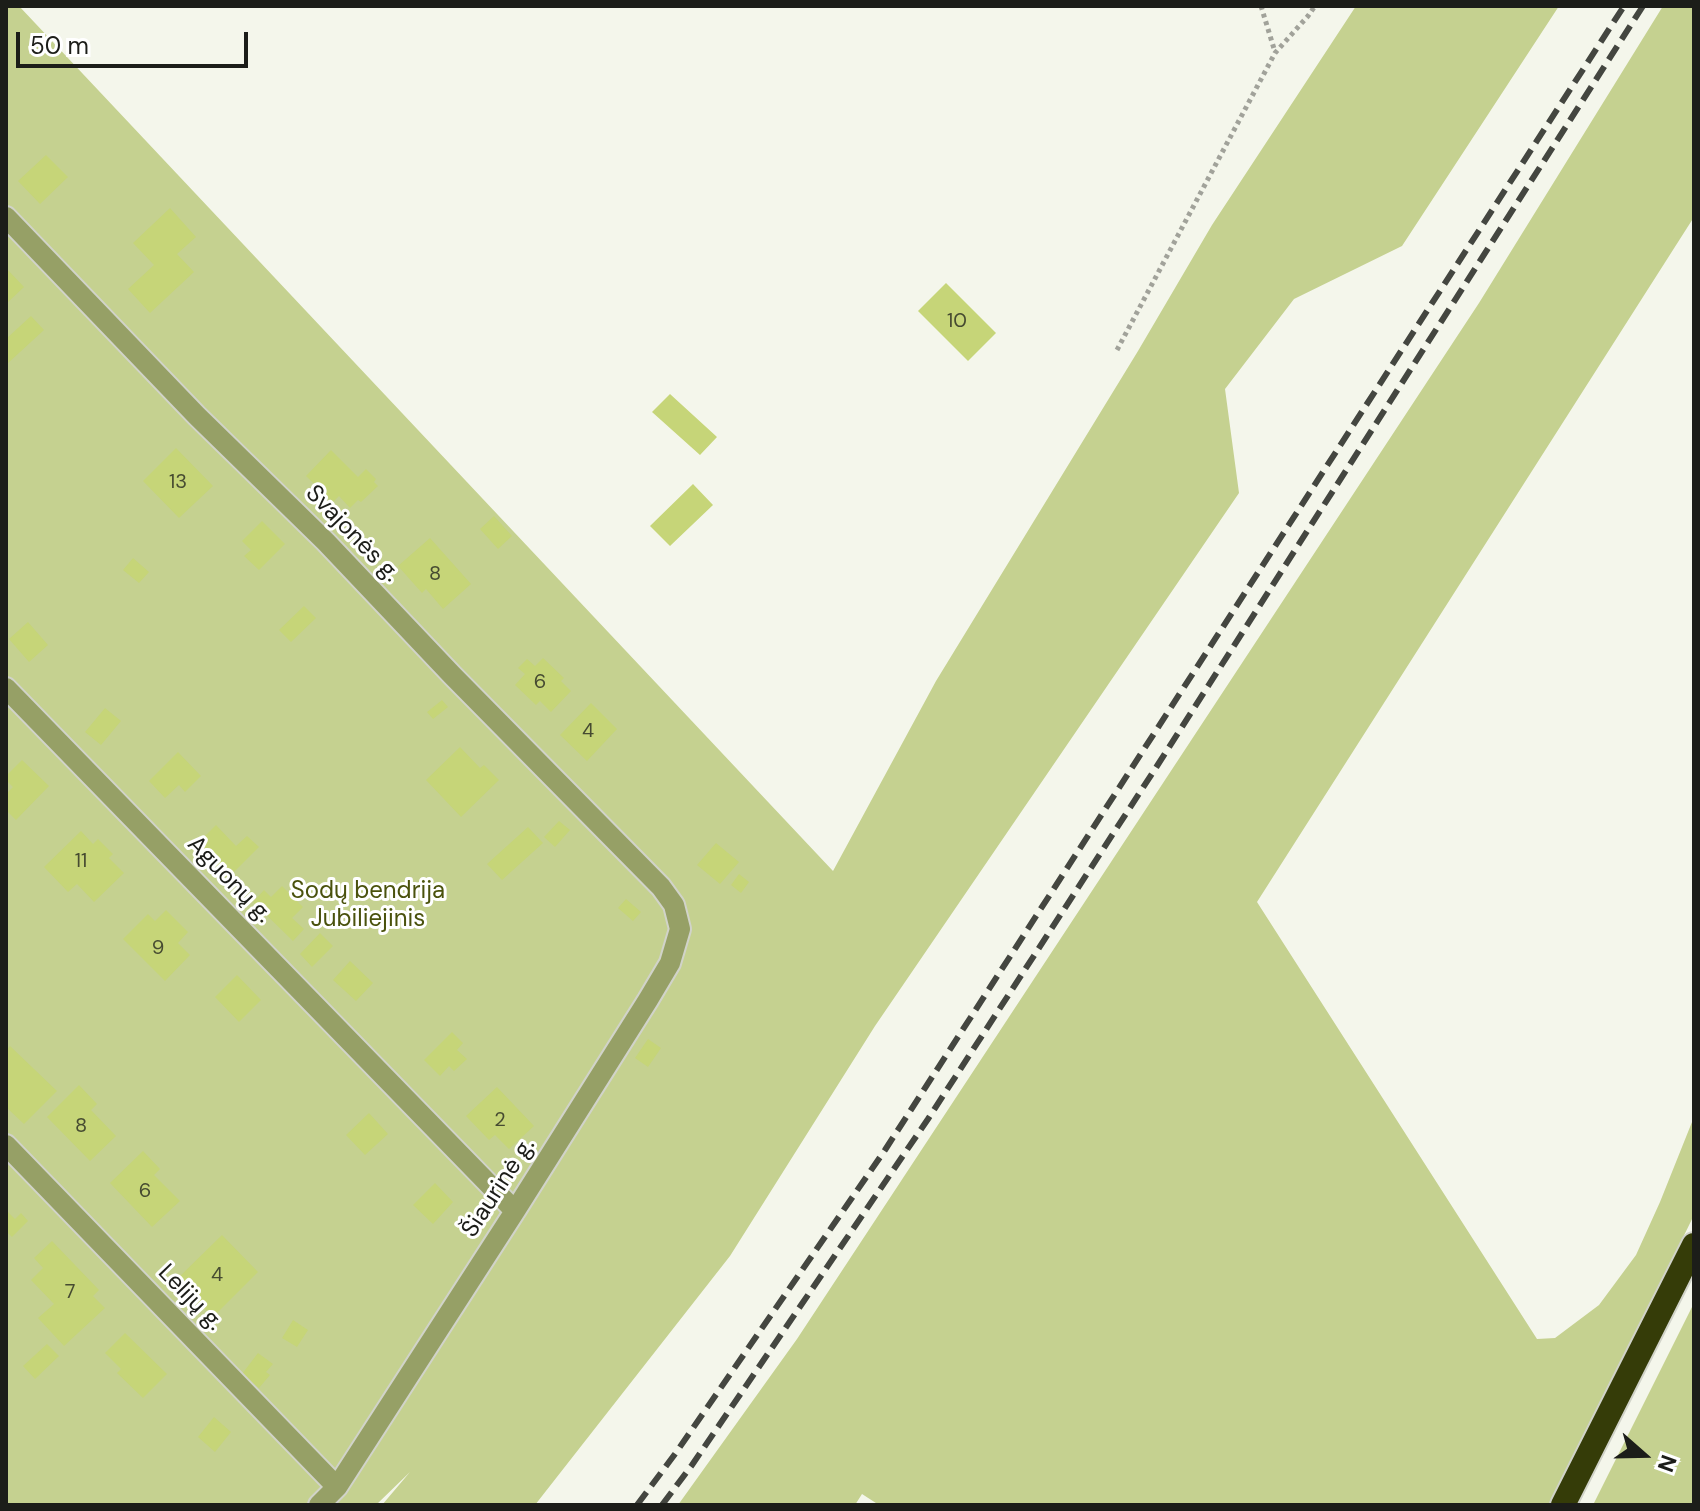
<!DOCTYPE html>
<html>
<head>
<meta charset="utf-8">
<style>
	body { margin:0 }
	#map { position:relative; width:1700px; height:1511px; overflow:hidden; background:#f4f6eb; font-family:"DM Sans",sans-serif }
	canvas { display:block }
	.frame { position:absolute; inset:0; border:8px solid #1c1d19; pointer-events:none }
	.north { position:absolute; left:1604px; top:1415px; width:80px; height:80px; -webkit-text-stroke:6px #fff; paint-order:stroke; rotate:110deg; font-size:22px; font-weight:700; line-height:32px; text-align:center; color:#1c1d19 }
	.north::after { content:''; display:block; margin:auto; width:28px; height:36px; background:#1c1d19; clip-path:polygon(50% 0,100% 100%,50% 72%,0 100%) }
	.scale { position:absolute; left:16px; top:32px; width:232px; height:36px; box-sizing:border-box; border:4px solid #1c1d19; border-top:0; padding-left:10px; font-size:24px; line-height:28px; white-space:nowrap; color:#1c1d19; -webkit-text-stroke:6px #fff; paint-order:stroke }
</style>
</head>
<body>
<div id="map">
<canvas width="1700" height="1511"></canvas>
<div class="frame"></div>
<div class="north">N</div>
<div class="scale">50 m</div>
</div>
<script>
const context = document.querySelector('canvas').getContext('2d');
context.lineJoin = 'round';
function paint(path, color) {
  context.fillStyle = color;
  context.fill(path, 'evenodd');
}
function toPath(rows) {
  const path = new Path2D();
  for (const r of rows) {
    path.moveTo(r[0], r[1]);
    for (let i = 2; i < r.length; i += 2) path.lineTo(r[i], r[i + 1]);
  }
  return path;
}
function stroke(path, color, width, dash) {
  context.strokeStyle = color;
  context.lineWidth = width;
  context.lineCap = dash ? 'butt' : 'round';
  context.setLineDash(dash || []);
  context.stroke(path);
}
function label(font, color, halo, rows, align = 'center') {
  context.font = font + ' "DM Sans",sans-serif';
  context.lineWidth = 6;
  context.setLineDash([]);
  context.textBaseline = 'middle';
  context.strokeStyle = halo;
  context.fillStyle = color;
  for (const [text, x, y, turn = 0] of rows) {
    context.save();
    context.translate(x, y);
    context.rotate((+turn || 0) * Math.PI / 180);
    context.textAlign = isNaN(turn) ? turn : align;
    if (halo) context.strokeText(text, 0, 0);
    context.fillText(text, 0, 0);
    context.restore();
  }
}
const green = toPath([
	[6,6,19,6,833,871,936,681,1138,351,1212,225,1356,6,1559,6,1402,246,1294,299,1225,389,1239,493,875,1026,730,1256,535,1505,382,1505,410,1472,376,1505,6,1505],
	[1663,6,1694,6,1694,217,1257,902,1537,1339,1555,1338,1599,1305,1636,1255,1660,1202,1694,1117,1694,1215,1552,1505,879,1505,862,1494,855,1505,678,1505,797,1339,1479,303],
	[1694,1303,1694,1505,1593,1505]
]);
const building = toPath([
	[46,155,68,177,40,204,18,181],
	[170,208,196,237,177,254,194,272,150,313,128,289,154,265,133,243],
	[6,268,24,287,6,304],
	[946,283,996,333,968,361,918,311],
	[31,316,44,330,7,364,6,339],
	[670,394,717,437,700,455,652,412],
	[176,448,213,486,179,518,143,481],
	[331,450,358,477,366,469,376,479,374,482,378,486,361,502,358,500,350,508,339,496,333,502,306,476],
	[693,484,713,505,670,546,650,526],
	[494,516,512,536,498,549,480,529],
	[262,521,285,544,259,570,244,556,251,550,242,541],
	[430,538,471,584,443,609,426,589,422,593,398,566],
	[133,558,149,572,139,583,123,570],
	[304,606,316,618,291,642,279,630],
	[28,622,48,645,29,662,9,639],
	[543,658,564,678,561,681,571,691,551,712,540,701,536,705,515,685,525,674,518,668,527,659,535,666],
	[442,700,448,707,433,719,427,712],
	[591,703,617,729,587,761,560,735],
	[105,708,121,721,101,745,85,732],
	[460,747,480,768,484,765,499,780,461,817,426,780],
	[178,752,201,776,185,792,179,785,165,798,149,781],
	[22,760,49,786,16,820,6,810,6,794,13,787,6,780,6,776],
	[559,821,570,830,555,847,544,837],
	[216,825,236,846,247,836,259,847,228,878,196,845],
	[528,827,543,843,502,880,487,864],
	[81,831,93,844,98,839,113,854,109,858,124,873,94,902,77,884,68,892,44,867],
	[716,843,739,862,720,884,697,865],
	[739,874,749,882,741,893,731,885],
	[282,886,303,907,292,918,304,929,293,941,253,902,264,890,271,897],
	[626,899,641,912,633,921,618,908],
	[166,910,188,932,178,943,190,955,165,981,123,939,148,914,155,921],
	[320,933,333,946,312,967,300,954],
	[350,961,373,983,356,1001,333,980],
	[237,975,261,1000,239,1022,215,997],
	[452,1032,463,1043,457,1050,467,1059,454,1071,449,1066,440,1076,424,1060],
	[648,1039,661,1048,648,1067,635,1058],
	[10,1046,57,1091,24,1124,6,1107,6,1051],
	[79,1085,97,1104,91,1110,116,1136,90,1161,47,1117],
	[497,1087,534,1126,509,1149,495,1135,489,1140,466,1116],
	[369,1113,388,1134,365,1155,346,1135],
	[143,1151,160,1169,154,1175,180,1201,152,1227,110,1183],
	[435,1183,453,1202,433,1224,413,1205],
	[6,1210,15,1219,21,1213,28,1221,12,1237,6,1231],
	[222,1235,258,1272,213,1317,176,1280],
	[52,1241,99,1290,93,1296,105,1308,64,1346,38,1318,54,1304,31,1280,43,1268,34,1258],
	[293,1320,308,1330,297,1347,282,1338],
	[125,1333,167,1374,143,1398,117,1373,121,1369,105,1353],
	[47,1344,59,1356,35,1379,23,1366],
	[258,1353,273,1364,266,1372,270,1375,259,1388,242,1374],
	[214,1417,231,1432,215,1452,198,1437]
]);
const path = toPath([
	[1261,6,1275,52],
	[1117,350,1275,53,1308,16,1315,6]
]);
const minor = toPath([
	[6,217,197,416,326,542,452,675,661,887,674,905,680,929,670,963,648,1000,515,1211,337,1487,319,1505],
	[6,688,515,1211],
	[6,1145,337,1487]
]);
const highway = toPath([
	[1563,1505,1694,1245]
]);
const rail = toPath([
	[637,1505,675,1454,885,1150,1624,6],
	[662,1505,692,1465,928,1119,1157,766,1643,6]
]);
const numberNames = [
	["10",957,322],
	["13",178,483],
	["8",435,575],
	["6",540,683],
	["4",588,732],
	["11",81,862],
	["9",158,949],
	["2",500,1121],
	["8",81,1127],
	["6",145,1192],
	["4",217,1276],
	["7",70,1293]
];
const streetNames = [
	["Svajonės g.",352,534,46],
	["Aguonų g.",229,880,46],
	["Šiaurinė g.",499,1188,-57],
	["Lelijų g.",190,1298,46]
];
const parkNames = [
	["Sodų bendrija",368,892],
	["Jubiliejinis",368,920]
];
paint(green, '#c5d190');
paint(building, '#c6d578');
stroke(minor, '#d1d3c9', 24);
stroke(highway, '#d1d3c9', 28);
stroke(path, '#a1a29a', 5, [4, 4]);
stroke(minor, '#96a066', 20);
stroke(highway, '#353c08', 24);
stroke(rail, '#444640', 6, [16, 8]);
label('20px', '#464b31', null, numberNames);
label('24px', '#1c1d19', '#fff', streetNames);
label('24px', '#4a520d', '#fff', parkNames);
</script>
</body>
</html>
